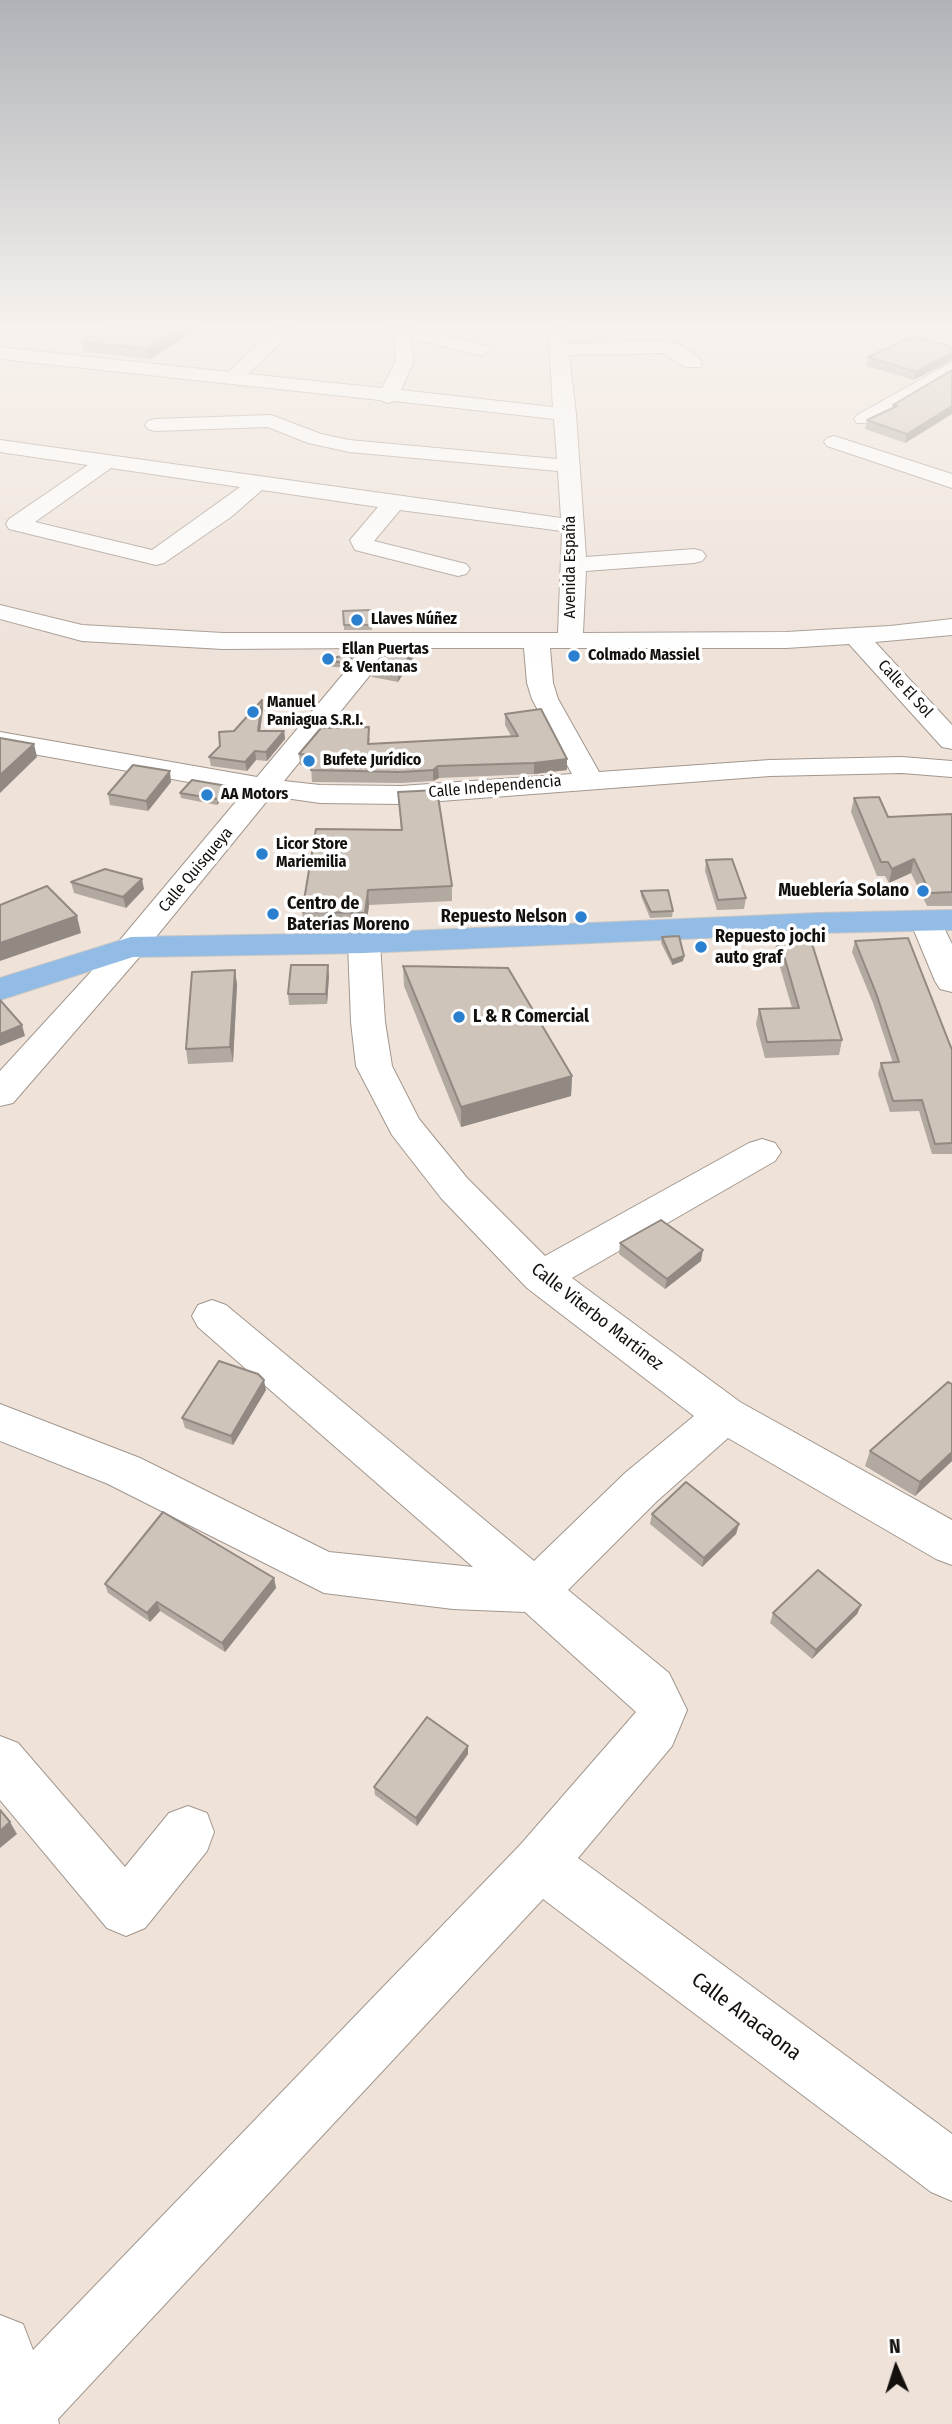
<!DOCTYPE html>
<html>
<head>
<meta charset="utf-8">
<style>
	body { margin:0 }
	#map { position:relative; width:952px; height:2424px; overflow:hidden; background:#eee2d9; font-family:"Fira Sans Condensed",sans-serif }
	canvas { display:block }
	.north { position:absolute; left:861px; top:2333px; width:70px; height:70px; -webkit-text-stroke:5px #fff; paint-order:stroke; rotate:357deg; font-size:19px; font-weight:700; line-height:28px; text-align:center; color:#14100d }
	.north::after { content:''; display:block; margin:auto; width:24px; height:32px; background:#14100d; clip-path:polygon(50% 0,100% 100%,50% 72%,0 100%) }
</style>
</head>
<body>
<div id="map">
<canvas width="952" height="2424"></canvas>
<div class="north">N</div>
</div>
<script>
const context = document.querySelector('canvas').getContext('2d');
context.lineJoin = 'round';
function toPath(rows) {
  const path = new Path2D();
  for (const r of rows) {
    path.moveTo(r[0], r[1]);
    for (let i = 2; i < r.length; i += 2) path.lineTo(r[i], r[i + 1]);
  }
  return path;
}
function stroke(path, color, width, dash) {
  context.strokeStyle = color;
  context.lineWidth = width;
  context.lineCap = dash ? 'butt' : 'round';
  context.setLineDash(dash || []);
  context.stroke(path);
}
function paint(path, color) {
  context.fillStyle = color;
  context.fill(path, 'evenodd');
}
function label(font, color, halo, rows, align = 'center') {
  context.font = font + ' "Fira Sans Condensed",sans-serif';
  context.lineWidth = 7;
  context.setLineDash([]);
  context.textBaseline = 'middle';
  context.strokeStyle = halo;
  context.fillStyle = color;
  for (const [text, x, y, turn = 0] of rows) {
    context.save();
    context.translate(x, y);
    context.rotate((+turn || 0) * Math.PI / 180);
    context.textAlign = isNaN(turn) ? turn : align;
    if (halo) context.strokeText(text, 0, 0);
    context.fillText(text, 0, 0);
    context.restore();
  }
}
const minor = toPath([
	[277,327,297,327,248,374,382,388,396,360,394,341,384,327,409,327,489,346,491,350,482,356,410,338,414,360,401,390,553,407,548,327,566,327,568,344,662,341,680,345,700,359,702,363,700,367,686,367,662,353,569,355,576,414,586,557,694,549,702,551,706,556,702,561,694,563,586,571,583,633,786,632,890,626,952,619,952,635,875,642,952,725,952,749,942,747,849,644,786,648,550,648,553,683,558,699,599,772,770,760,902,757,952,761,952,777,902,773,770,776,401,804,320,803,271,796,142,954,13,1103,0,1106,0,1071,120,940,244,792,0,748,0,732,257,777,365,648,223,649,82,641,0,619,0,605,82,625,223,633,558,633,562,531,400,510,374,541,466,564,470,569,466,574,458,576,355,550,350,540,378,507,262,490,231,517,164,563,156,565,9,529,6,524,9,519,88,465,0,452,0,440,561,518,558,471,349,452,308,443,268,427,155,431,148,429,145,425,148,421,155,419,271,415,321,434,349,440,557,459,554,419,394,401,388,403,380,400,0,359,0,347,228,372,277,327],
	[111,468,240,487,152,550,35,522,111,468],
	[392,648,524,648,527,683,532,699,572,774,401,786,320,785,284,781,392,648],
	[952,362,952,376,871,423,857,423,854,419,857,415,952,362],
	[834,436,952,474,952,488,827,446,824,442,827,438,834,436],
	[926,911,937,914,952,944,952,992,940,989,935,981,910,921,915,914,926,911],
	[364,933,375,936,380,943,385,1022,392,1066,419,1119,467,1178,545,1256,749,1143,762,1139,775,1143,781,1152,775,1161,572,1278,740,1402,952,1520,952,1565,936,1559,728,1438,657,1501,568,1590,669,1673,687,1710,672,1746,578,1858,952,2134,952,2201,931,2192,543,1899,58,2419,59,2424,0,2424,0,2315,23,2324,33,2350,521,1844,636,1712,525,1612,453,1609,324,1593,108,1484,0,1441,0,1404,140,1458,329,1552,473,1567,198,1327,192,1316,198,1305,212,1300,226,1305,534,1561,625,1473,694,1416,527,1288,441,1198,392,1135,356,1066,351,1022,348,943,353,936,364,933],
	[0,1736,18,1743,125,1867,169,1813,188,1806,207,1813,214,1832,207,1851,145,1928,126,1936,107,1928,0,1800,0,1736]
]);
const major = toPath([
	[952,910,952,930,818,933,364,953,133,957,0,1000,0,978,131,937,364,933,818,913,952,910]
]);
const wall = toPath([
	[201,327,150,359,84,352,82,342],
	[952,347,952,360,914,380,867,366,868,357],
	[952,370,952,414,905,443,865,429,867,420,893,408,893,405],
	[371,610,372,630,344,630,343,611],
	[417,643,417,651,398,682,372,677,371,669],
	[359,651,345,668,326,666,326,660],
	[262,700,263,709,260,731,284,731,285,739,267,761,256,760,247,771,211,766,209,757],
	[505,714,567,770,534,774,439,778,433,781,401,783,312,782,311,767,300,765,299,754,370,738,369,744,511,736,505,725],
	[171,782,148,811,110,805,108,794],
	[227,786,227,792,217,805,181,798,180,793],
	[398,792,452,886,452,901,369,905,366,927,304,927,302,912,401,830],
	[854,798,888,817,952,814,952,906,927,906,911,873,889,883,885,876,877,876,851,812],
	[706,860,746,898,744,909,717,910,705,871],
	[71,882,144,889,126,908,74,893],
	[641,891,673,911,672,917,650,918,641,896],
	[778,935,842,1040,839,1055,765,1058,756,1024,759,1009,792,1008,775,950],
	[662,937,684,956,683,961,672,965,661,943],
	[855,941,952,1050,952,1154,932,1154,919,1111,890,1112,878,1074,881,1063,893,1063,873,1003,852,952],
	[403,966,572,1076,571,1096,461,1127,404,986],
	[235,970,237,985,233,1062,188,1064,186,1049],
	[329,976,327,1004,289,1005,288,994],
	[620,1243,701,1261,665,1289,619,1254],
	[266,1390,233,1445,185,1428,182,1418],
	[870,1451,952,1461,915,1496,865,1466],
	[652,1514,739,1524,736,1534,702,1567,650,1524],
	[274,1578,276,1588,225,1652,160,1611,150,1622,108,1593,105,1584],
	[861,1605,857,1614,812,1659,770,1623,773,1613],
	[468,1754,417,1826,375,1795,374,1787]
]);
const shadedWall = toPath([
	[184,327,201,327,150,359,148,349],
	[952,352,952,360,914,380,916,372],
	[952,406,952,414,905,443,907,434],
	[417,643,417,651,398,682,398,674],
	[359,646,359,651,345,668,344,663],
	[262,700,263,709,259,740,258,731],
	[284,731,285,739,267,761,266,752],
	[34,744,37,757,0,793,0,775],
	[255,751,256,760,247,771,245,762],
	[567,759,567,770,534,774,534,763],
	[438,766,439,778,433,781,433,770],
	[170,771,171,782,148,811,146,801],
	[227,786,227,792,217,805,217,799],
	[914,859,911,873,889,883,892,869],
	[142,879,144,889,126,908,123,897],
	[368,890,369,905,366,927,365,913],
	[77,916,81,933,0,961,0,943],
	[684,956,683,961,672,965,672,960],
	[328,965,329,976,327,1004,326,994],
	[235,970,237,985,233,1062,230,1047],
	[22,1025,25,1036,0,1046,0,1034],
	[572,1076,571,1096,461,1127,461,1107],
	[703,1250,701,1261,665,1289,667,1279],
	[264,1380,266,1390,233,1445,231,1436],
	[952,1452,952,1461,915,1496,920,1482],
	[739,1524,736,1534,702,1567,704,1558],
	[274,1578,276,1588,225,1652,222,1643],
	[157,1602,160,1611,150,1622,147,1613],
	[861,1605,857,1614,812,1659,816,1650],
	[468,1746,468,1754,417,1826,416,1818],
	[10,1822,17,1834,0,1848,0,1831]
]);
const building = toPath([
	[109,327,184,327,148,349,82,342,109,327],
	[914,336,952,347,952,352,916,372,868,357,914,336],
	[952,370,952,406,907,434,867,420,897,406,893,405,952,370],
	[371,610,371,625,344,625,343,611,371,610],
	[393,643,417,643,398,674,371,669,393,643],
	[344,646,359,646,344,663,326,660,345,655,344,646],
	[262,700,258,731,284,731,266,752,255,751,245,762,209,757,220,746,219,732,234,731,262,700],
	[541,709,567,759,534,763,438,766,433,770,400,772,311,770,312,755,299,754,321,728,369,727,368,744,518,736,505,714,541,709],
	[0,738,34,744,0,775,0,738],
	[133,765,170,771,146,801,108,794,133,765],
	[192,780,227,786,217,799,180,793,192,780],
	[437,790,452,886,368,890,365,913,302,912,316,829,402,830,398,792,437,790],
	[879,797,888,817,952,814,952,892,930,893,914,859,892,869,888,862,881,862,854,798,879,797],
	[732,859,746,898,718,900,706,860,732,859],
	[105,869,142,879,123,897,71,882,105,869],
	[47,886,77,916,0,943,0,905,47,886],
	[668,890,673,911,651,912,641,891,668,890],
	[809,934,842,1040,767,1042,759,1009,799,1008,778,935,809,934],
	[679,936,684,956,672,960,662,937,679,936],
	[908,938,952,1050,952,1143,935,1144,922,1100,893,1101,881,1063,899,1062,876,993,855,941,908,938],
	[291,965,328,965,326,994,288,994,291,965],
	[403,966,508,968,572,1076,461,1107,403,966],
	[235,970,230,1047,186,1049,192,972,235,970],
	[0,1000,22,1025,0,1034,0,1000],
	[661,1220,703,1250,667,1279,620,1243,661,1220],
	[219,1361,258,1374,264,1380,231,1436,182,1418,219,1361],
	[948,1382,952,1384,952,1452,920,1482,870,1451,948,1382],
	[686,1482,739,1524,704,1558,652,1514,686,1482],
	[163,1512,274,1578,222,1643,157,1602,147,1613,105,1584,163,1512],
	[818,1570,861,1605,816,1650,773,1613,818,1570],
	[427,1717,468,1746,416,1818,374,1787,427,1717],
	[0,1810,10,1822,0,1831,0,1810]
]);
const markers = [
	[357,620,7,"#2a80ce"],
	[574,656,7,"#2a80ce"],
	[328,659,7,"#2a80ce"],
	[253,712,7,"#2a80ce"],
	[309,761,7,"#2a80ce"],
	[207,795,7,"#2a80ce"],
	[262,854,7,"#2a80ce"],
	[923,891,7,"#2a80ce"],
	[273,914,7,"#2a80ce"],
	[581,917,7,"#2a80ce"],
	[701,947,7,"#2a80ce"],
	[459,1017,7,"#2a80ce"]
];
const farStreetnames = [
	["Avenida España",571,567,-90],
	["Calle El Sol",905,689,47],
	["Calle Independencia",495,787,-5],
	["Calle Quisqueya",196,870,-50]
];
const farPoinames = [
	["Llaves Núñez",371,620],
	["Ellan Puertas",342,650],
	["& Ventanas",342,668],
	["Colmado Massiel",588,656],
	["Manuel",267,703],
	["Paniagua S.R.I.",267,721],
	["Bufete Jurídico",323,761],
	["AA Motors",221,795],
	["Licor Store",276,845],
	["Mariemilia",276,863]
];
const poiNames = [
	["Mueblería Solano",909,891,"right"],
	["Centro de",287,904],
	["Baterías Moreno",287,925],
	["Repuesto Nelson",567,917,"right"],
	["Repuesto jochi",715,937],
	["auto graf",715,958],
	["L & R Comercial",473,1017]
];
const streetNames = [
	["Calle Viterbo Martínez",597,1317,38]
];
const nearStreetnames = [
	["Calle Anacaona",746,2017,37]
];
stroke(minor, '#a2978e', 2);
stroke(major, '#c7c6c5', 2);
paint(minor, '#fff');
paint(major, '#92bce6');
paint(wall, '#b2a9a0');
paint(shadedWall, '#918982');
paint(building, '#cfc4ba');
stroke(building, '#918982', 2);
const sky = context.createLinearGradient(0, 0, 0, 667);
sky.addColorStop(0, '#afb3b8');
sky.addColorStop(0.49, '#f7f2ee');
sky.addColorStop(1, '#f7f2ee00');
context.fillStyle = sky;
context.fillRect(0, 0, 952, 667);
for (const [x, y, r, color] of markers) {
  const dot = new Path2D();
  dot.arc(x, y, r, 0, 2 * Math.PI);
  context.fillStyle = color;
  context.fill(dot);
  stroke(dot, '#fff', 2.5);
}
label('16px', '#14100d', '#fff', farStreetnames);
label('bold 16px', '#14100d', '#fff', farPoinames, 'left');
label('bold 18px', '#14100d', '#fff', poiNames, 'left');
label('18px', '#14100d', '#fff', streetNames);
label('21px', '#14100d', '#fff', nearStreetnames);
</script>
</body>
</html>
